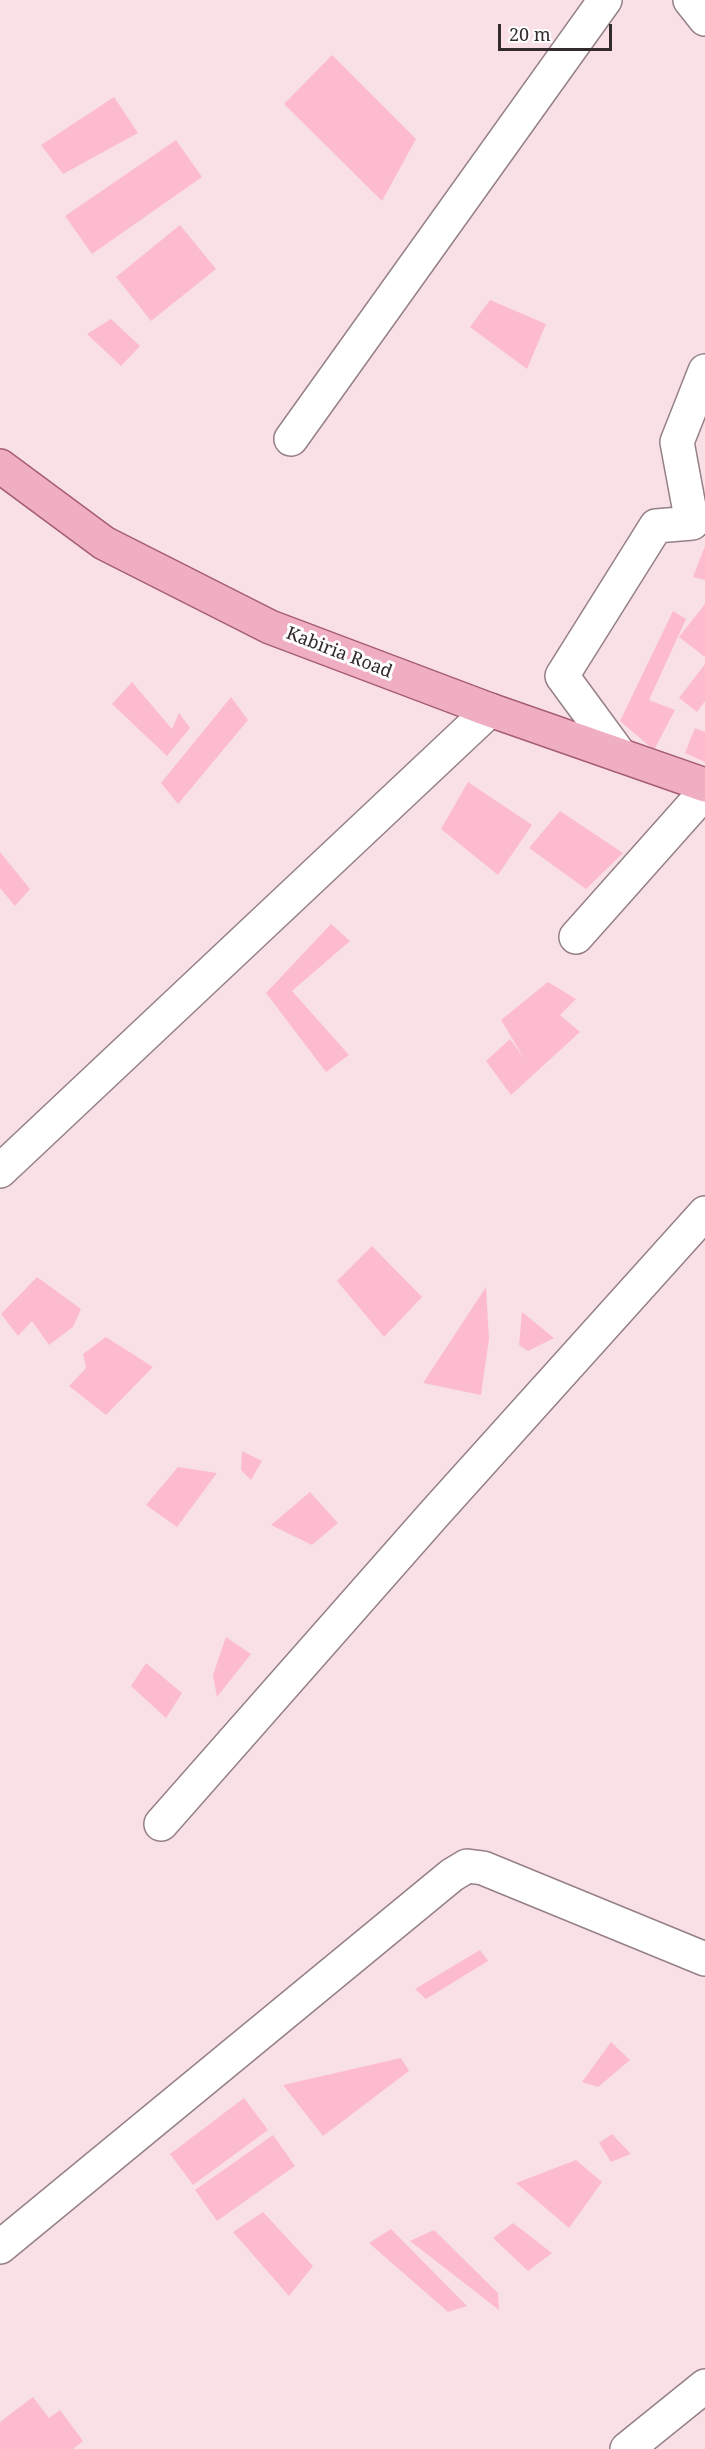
<!DOCTYPE html>
<html>
<head>
<meta charset="utf-8">
<style>
	body { margin:0 }
	#map { position:relative; width:705px; height:2449px; overflow:hidden; background:#f8e0e6; font-family:"Noto Serif",serif }
	canvas { display:block }
	.scale { position:absolute; left:498px; top:24px; width:114px; height:27px; box-sizing:border-box; border:3px solid #332a2c; border-top:0; padding-left:8px; font-size:18px; line-height:21px; white-space:nowrap; color:#332a2c; -webkit-text-stroke:4px #fff; paint-order:stroke }
</style>
</head>
<body>
<div id="map">
<canvas width="705" height="2449"></canvas>
<div class="scale">20 m</div>
</div>
<script>
const context = document.querySelector('canvas').getContext('2d');
context.lineJoin = 'round';
function paint(path, color) {
  context.fillStyle = color;
  context.fill(path, 'evenodd');
}
function toPath(rows) {
  const path = new Path2D();
  for (const r of rows) {
    path.moveTo(r[0], r[1]);
    for (let i = 2; i < r.length; i += 2) path.lineTo(r[i], r[i + 1]);
  }
  return path;
}
function stroke(path, color, width, dash) {
  context.strokeStyle = color;
  context.lineWidth = width;
  context.lineCap = dash ? 'butt' : 'round';
  context.setLineDash(dash || []);
  context.stroke(path);
}
function label(font, color, halo, rows, align = 'center') {
  context.font = font + ' "Noto Serif",serif';
  context.lineWidth = 6;
  context.setLineDash([]);
  context.textBaseline = 'middle';
  context.strokeStyle = halo;
  context.fillStyle = color;
  for (const [text, x, y, turn = 0] of rows) {
    context.save();
    context.translate(x, y);
    context.rotate((+turn || 0) * Math.PI / 180);
    context.textAlign = isNaN(turn) ? turn : align;
    if (halo) context.strokeText(text, 0, 0);
    context.fillText(text, 0, 0);
    context.restore();
  }
}
const building = toPath([
	[332,55,416,139,382,201,284,104],
	[114,97,138,133,63,174,41,145],
	[176,140,202,177,92,254,65,216],
	[180,225,216,269,151,321,116,277],
	[490,300,546,324,527,369,470,327],
	[111,319,140,346,121,366,87,334],
	[705,546,705,580,693,577],
	[705,604,705,657,679,637],
	[673,611,686,619,649,700,675,710,654,750,620,721],
	[705,664,705,701,697,712,679,698],
	[132,682,172,729,179,713,190,728,167,756,112,704],
	[231,697,248,720,178,804,161,783],
	[695,728,705,732,705,762,685,753],
	[468,782,532,825,498,875,441,829],
	[560,811,623,853,586,889,529,848],
	[0,852,30,889,15,906,0,888],
	[331,924,350,941,292,991,349,1055,326,1072,266,993],
	[548,982,576,999,560,1015,580,1032,511,1095,486,1061,510,1039,524,1058,501,1020],
	[372,1246,422,1297,384,1337,337,1281],
	[37,1277,81,1309,73,1327,49,1345,32,1321,18,1336,1,1314],
	[486,1287,489,1339,481,1395,423,1383],
	[522,1312,554,1338,528,1351,519,1345],
	[106,1337,153,1367,106,1415,69,1386,86,1368,83,1354],
	[242,1451,262,1461,251,1480,241,1470],
	[178,1467,217,1473,177,1527,146,1505],
	[310,1492,338,1523,312,1545,271,1525],
	[226,1637,251,1654,217,1697,213,1675],
	[146,1663,182,1693,166,1718,131,1686],
	[480,1950,488,1961,426,1999,415,1989],
	[611,2042,630,2060,598,2087,582,2082],
	[401,2058,409,2071,323,2136,283,2085],
	[244,2098,268,2130,193,2185,170,2154],
	[612,2134,631,2154,611,2162,599,2143],
	[273,2135,295,2166,217,2221,195,2190],
	[576,2160,602,2182,569,2228,516,2183],
	[263,2212,313,2266,289,2296,233,2232],
	[513,2223,552,2253,528,2271,493,2238],
	[391,2229,467,2306,448,2312,369,2243],
	[434,2230,498,2293,499,2310,410,2241],
	[33,2397,49,2418,60,2410,83,2441,73,2449,0,2449,0,2422]
]);
const minor = toPath([
	[690,0,705,19],
	[291,439,605,0],
	[620,755,562,676,656,526,692,523,677,442,705,371],
	[576,937,705,792],
	[0,1171,490,710],
	[161,1824,435,1513,705,1213],
	[0,2247,452,1875,467,1866,483,1868,705,1959],
	[627,2449,705,2386]
]);
const major = toPath([
	[0,466,104,543,270,627,490,710,705,785]
]);
const streetNames = [
	["Kabiria Road",339,653,21]
];
paint(building, '#fdbcce');
stroke(minor, '#958085', 36);
stroke(major, '#a65d74', 36);
stroke(minor, '#fff', 33);
stroke(major, '#efaec2', 33);
label('18px', '#332a2c', '#fff', streetNames);
</script>
</body>
</html>
